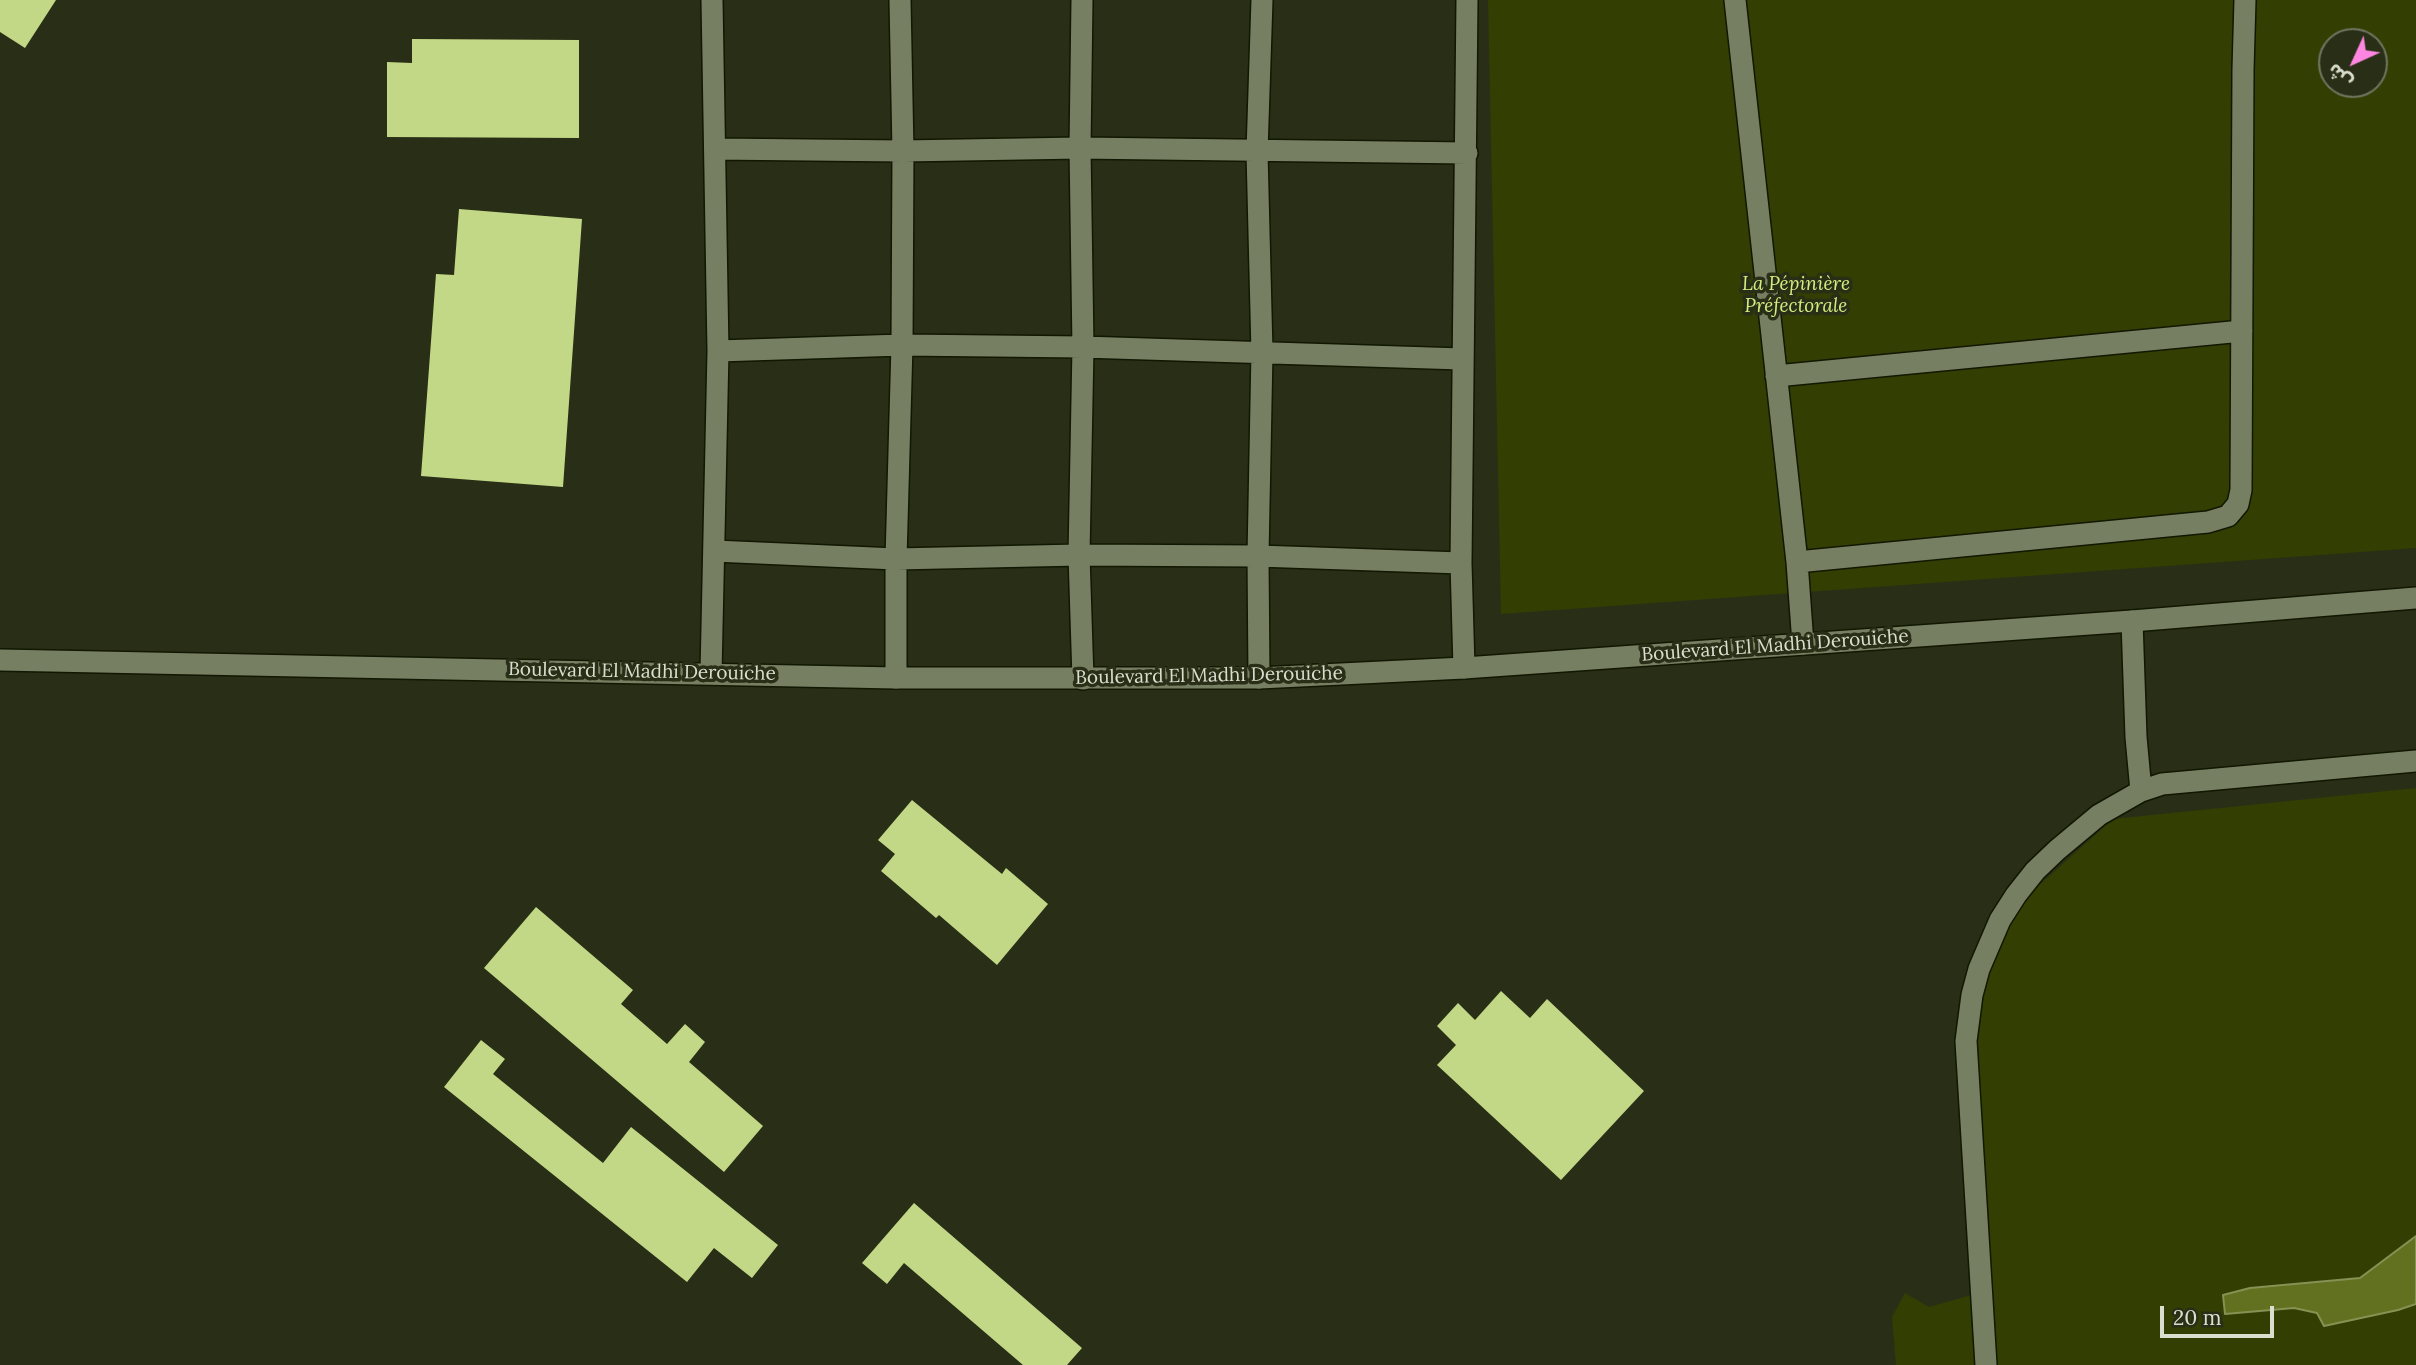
<!DOCTYPE html>
<html>
<head>
<meta charset="utf-8">
<style>
	body { margin:0 }
	#map { position:relative; width:2416px; height:1365px; overflow:hidden; background:#292f16; font-family:Lora,"Noto Sans Arabic",serif }
	canvas { display:block }
	.north { position:absolute; left:2318px; top:28px; width:70px; height:70px; box-sizing:border-box; background:#292f16; border:2px solid #707560; border-radius:50%; rotate:225deg; font-size:19px; font-weight:700; line-height:28px; text-align:center; color:#dadecf }
	.north::after { content:''; display:block; margin:auto; width:24px; height:32px; background:#fe86e1; clip-path:polygon(50% 0,100% 100%,50% 72%,0 100%) }
	.scale { position:absolute; left:2160px; top:1306px; width:114px; height:32px; box-sizing:border-box; border:4px solid #dadecf; border-top:0; padding-left:9px; font-size:21px; line-height:24px; white-space:nowrap; color:#dadecf; -webkit-text-stroke:5px #292f16; paint-order:stroke }
</style>
</head>
<body>
<div id="map">
<canvas width="2416" height="1365"></canvas>
<div class="north">ش</div>
<div class="scale">20 m</div>
</div>
<script>
const context = document.querySelector('canvas').getContext('2d');
context.lineJoin = 'round';
function paint(path, color) {
  context.fillStyle = color;
  context.fill(path, 'evenodd');
}
function toPath(rows) {
  const path = new Path2D();
  for (const r of rows) {
    path.moveTo(r[0], r[1]);
    for (let i = 2; i < r.length; i += 2) path.lineTo(r[i], r[i + 1]);
  }
  return path;
}
function stroke(path, color, width, dash) {
  context.strokeStyle = color;
  context.lineWidth = width;
  context.lineCap = dash ? 'butt' : 'round';
  context.setLineDash(dash || []);
  context.stroke(path);
}
function label(font, color, halo, rows, align = 'center') {
  context.font = font + ' Lora,serif';
  context.lineWidth = 7;
  context.setLineDash([]);
  context.textBaseline = 'middle';
  context.strokeStyle = halo;
  context.fillStyle = color;
  for (const [text, x, y, turn = 0] of rows) {
    context.save();
    context.translate(x, y);
    context.rotate((+turn || 0) * Math.PI / 180);
    context.textAlign = isNaN(turn) ? turn : align;
    if (halo) context.strokeText(text, 0, 0);
    context.fillText(text, 0, 0);
    context.restore();
  }
}
const green = toPath([
	[1488,0,2416,0,2416,548,1501,614],
	[2332,42,2374,42,2374,84,2332,84],
	[2416,788,2416,1365,1896,1365,1892,1317,1905,1293,1929,1307,1975,1294,1968,1025,2016,906,2113,819]
]);
const water = toPath([
	[2416,1236,2416,1304,2398,1310,2324,1326,2317,1313,2294,1308,2225,1314,2223,1295,2250,1288,2360,1278,2416,1236]
]);
const building = toPath([
	[0,0,56,0,25,48,0,32],
	[412,39,579,40,579,138,387,137,387,62,412,63],
	[459,209,582,219,563,487,421,476,436,274,454,275],
	[912,800,1002,874,1006,868,1048,904,997,965,939,915,936,918,881,871,895,854,878,840],
	[536,907,633,990,621,1004,667,1044,685,1024,705,1042,689,1062,763,1126,724,1172,484,968],
	[1501,991,1530,1018,1547,999,1644,1091,1561,1180,1437,1065,1456,1045,1437,1026,1458,1003,1475,1020],
	[481,1040,505,1059,493,1074,603,1163,631,1127,778,1245,752,1278,714,1248,687,1282,444,1087],
	[914,1203,1082,1348,1067,1365,1023,1365,904,1263,887,1284,862,1263]
]);
const lane = toPath([
	[1735,0,1797,562,1803,644],
	[1776,376,2242,331],
	[1797,562,2208,522,2228,516,2238,504,2241,490,2243,70,2245,0],
	[2132,621,2136,737,2141,791],
	[1986,1365,1966,1041,1972,995,1979,969,2000,920,2016,895,2035,871,2057,850,2099,815,2141,791,2162,784,2416,761]
]);
const street = toPath([
	[1082,0,1080,148,1083,347,1079,555,1083,679],
	[715,149,903,151,1080,148,1467,153],
	[718,351,902,345,1083,347,1462,359],
	[714,551,896,559,1079,555,1258,556,1461,563],
	[1464,668,1461,563,1467,0],
	[711,673,718,351,712,0],
	[896,678,896,559,902,345,903,151,900,0],
	[1259,678,1258,556,1262,352,1257,152,1262,0]
]);
const secondary = toPath([
	[0,660,896,678,1259,678,1464,668,2132,621,2416,598]
]);
const parkNames = [
	["La Pépinière",1796,285],
	["Préfectorale",1796,307]
];
const streetNames = [
	["Boulevard El Madhi Derouiche",1775,646,-4],
	["Boulevard El Madhi Derouiche",642,672,1],
	["Boulevard El Madhi Derouiche",1209,676,-1]
];
paint(green, '#333e03');
paint(water, '#61711f');
stroke(water, '#859254', 2);
paint(building, '#c3d887');
stroke(lane, '#121701', 24);
stroke(street, '#121701', 24);
stroke(secondary, '#121701', 24);
stroke(lane, '#777f63', 21);
stroke(street, '#777f63', 21);
stroke(secondary, '#777f63', 21);
label('italic 19px', '#d3ed80', '#292f16', parkNames);
label('19px', '#dadecf', '#292f16', streetNames);
</script>
</body>
</html>
